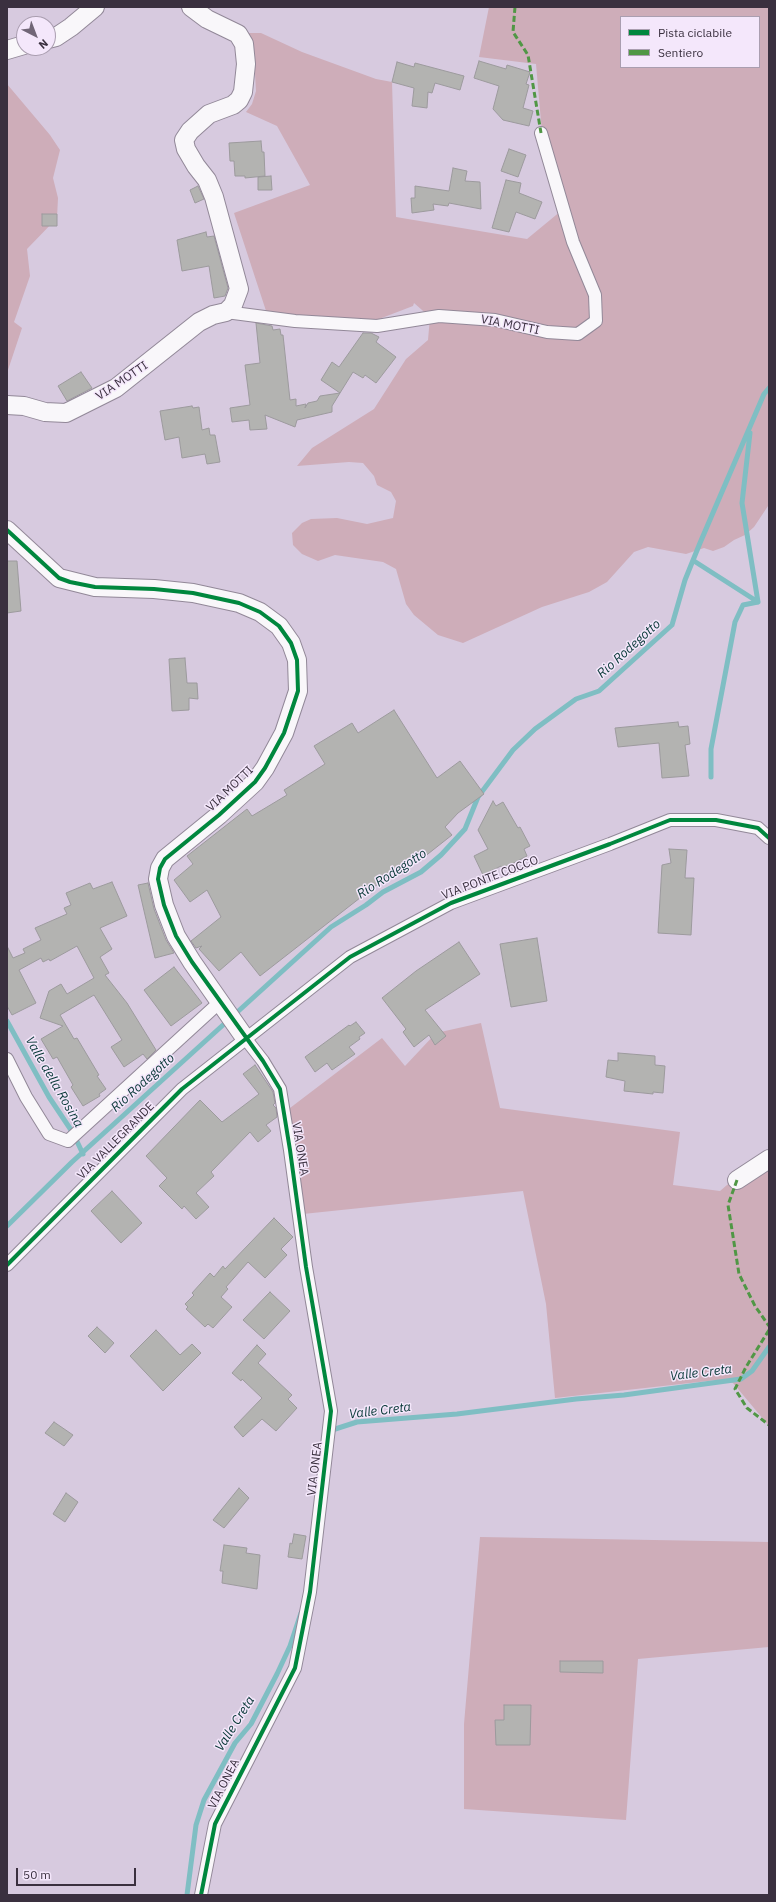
<!DOCTYPE html>
<html>
<head>
<meta charset="utf-8">
<style>
	body { margin:0 }
	#map { position:relative; width:776px; height:1902px; overflow:hidden; background:#d7cadf; font-family:"IBM Plex Sans",sans-serif }
	canvas { display:block }
	.frame { position:absolute; inset:0; border:8px solid #3a303f; pointer-events:none }
	.legend { position:absolute; left:620px; top:16px; width:140px; height:52px; box-sizing:border-box; background:#f4e7fb; border:1px solid #aa9eb0; margin:0; padding:5px 7px; list-style:none; font-size:12px; color:#3a303f }
	.legend li { display:flex; align-items:center; gap:8px; height:20px }
	.legend b { width:20px; border:1px solid #aa9eb0 }
	.north { position:absolute; left:16px; top:16px; width:40px; height:40px; box-sizing:border-box; background:#f4e7fb; border:1px solid #aa9eb0; border-radius:50%; rotate:138deg; font-size:11px; font-weight:700; line-height:16px; text-align:center; color:#3a303f }
	.north::after { content:''; display:block; margin:auto; width:14px; height:18px; background:#716677; clip-path:polygon(50% 0,100% 100%,50% 72%,0 100%) }
	.scale { position:absolute; left:16px; top:1868px; width:120px; height:18px; box-sizing:border-box; border:2px solid #3a303f; border-top:0; padding-left:5px; font-size:12px; line-height:14px; white-space:nowrap; color:#3a303f; -webkit-text-stroke:3px #f4e7fb; paint-order:stroke }
</style>
</head>
<body>
<div id="map">
<canvas width="776" height="1902"></canvas>
<div class="frame"></div>
<ul class="legend">
<li><b style="height:5px;background:#00873e"></b>Pista ciclabile</li>
<li><b style="height:5px;background:#509745"></b>Sentiero</li>
</ul>
<div class="north">N</div>
<div class="scale">50 m</div>
</div>
<script>
const context = document.querySelector('canvas').getContext('2d');
context.lineJoin = 'round';
function paint(path, color) {
  context.fillStyle = color;
  context.fill(path, 'evenodd');
}
function toPath(rows) {
  const path = new Path2D();
  for (const r of rows) {
    path.moveTo(r[0], r[1]);
    for (let i = 2; i < r.length; i += 2) path.lineTo(r[i], r[i + 1]);
  }
  return path;
}
function stroke(path, color, width, dash) {
  context.strokeStyle = color;
  context.lineWidth = width;
  context.lineCap = dash ? 'butt' : 'round';
  context.setLineDash(dash || []);
  context.stroke(path);
}
function label(font, color, halo, rows, align = 'center') {
  context.font = font + ' "IBM Plex Sans",sans-serif';
  context.lineWidth = 3;
  context.setLineDash([]);
  context.textBaseline = 'middle';
  context.strokeStyle = halo;
  context.fillStyle = color;
  for (const [text, x, y, turn = 0] of rows) {
    context.save();
    context.translate(x, y);
    context.rotate((+turn || 0) * Math.PI / 180);
    context.textAlign = isNaN(turn) ? turn : align;
    if (halo) context.strokeText(text, 0, 0);
    context.fillText(text, 0, 0);
    context.restore();
  }
}
const green = toPath([
	[489,7,769,7,769,501,768,506,754,527,745,535,734,540,724,547,713,551,704,548,686,554,648,547,634,552,607,582,589,592,542,607,463,643,438,635,414,615,406,604,396,569,383,562,335,555,318,561,302,554,293,545,292,533,302,523,311,519,337,518,367,524,393,518,396,501,391,492,377,485,374,476,363,463,349,462,297,466,312,448,374,409,406,359,428,340,430,317,414,303,413,306,353,329,268,317,234,213,310,185,277,126,246,112,252,104,256,91,254,56,245,33,261,33,302,52,376,79,392,82,396,217,527,239,567,206,542,133,536,64,479,57],
	[621,17,759,17,759,67,621,67],
	[7,84,50,135,60,150,53,178,58,198,57,218,27,249,30,276,14,322,22,328,7,373],
	[481,1023,500,1108,680,1132,673,1185,720,1191,769,1149,769,1426,733,1383,717,1380,555,1398,546,1304,523,1191,303,1214,284,1110,290,1108,382,1038,405,1066,436,1033],
	[480,1537,769,1542,769,1647,638,1659,626,1820,464,1809,464,1724]
]);
const stream = toPath([
	[750,433,742,503,758,602],
	[694,561,758,602],
	[711,777,711,749,735,622,743,605,758,602],
	[7,1021,49,1097,73,1133,83,1154],
	[7,1226,72,1162,331,927,366,905,383,892,421,872,441,855,465,829,478,797,513,750,535,729,576,699,599,691,672,625,685,580,700,543,764,394,769,388],
	[329,1431,357,1422,457,1414,576,1399,624,1395,741,1379,752,1371,769,1347],
	[187,1895,196,1825,204,1800,235,1743,251,1724,277,1674,290,1646,301,1613]
]);
const building = toPath([
	[479,61,506,69,507,65,530,72,526,84,529,85,523,108,533,111,529,126,503,120,493,109,499,86,474,78,479,61],
	[397,62,414,67,415,63,464,76,460,90,435,83,432,93,428,92,427,108,412,106,414,88,392,82,397,62],
	[261,141,262,152,264,152,265,176,245,178,245,176,235,176,234,161,230,161,229,143,261,141],
	[509,149,526,155,518,177,501,171,509,149],
	[453,168,467,171,465,181,480,182,481,209,449,203,448,206,433,204,434,210,412,213,411,198,415,198,415,186,449,191,453,168],
	[271,176,272,190,258,190,258,177,271,176],
	[506,180,521,183,519,193,542,202,535,219,516,212,509,232,492,228,506,180],
	[198,186,204,199,195,203,190,190,198,186],
	[42,214,57,214,57,226,42,226,42,214],
	[206,232,207,237,214,236,228,288,225,296,214,298,209,266,182,271,177,240,206,232],
	[256,323,272,326,273,330,280,329,281,335,283,335,290,400,296,399,296,406,306,404,305,408,308,403,317,401,320,396,340,393,332,406,332,412,297,420,295,427,265,415,267,429,250,430,249,420,232,422,230,408,250,405,245,365,260,363,256,323],
	[363,333,371,333,379,337,376,342,396,357,376,383,365,375,363,378,353,372,340,393,321,380,332,362,339,367,363,333],
	[81,372,92,388,67,401,58,386,81,372],
	[192,406,193,408,199,407,202,430,209,428,210,435,215,435,220,462,207,464,205,454,182,458,179,437,165,440,160,411,192,406],
	[7,561,17,561,21,611,7,613,7,561],
	[185,658,187,683,197,683,198,699,189,698,189,710,172,711,169,659,185,658],
	[394,710,437,778,460,761,484,794,458,813,445,827,452,835,419,861,415,855,260,976,241,952,219,971,199,949,202,946,196,948,191,941,221,917,207,890,190,902,174,880,193,864,187,856,247,809,252,816,287,795,284,790,325,764,314,746,352,723,358,733,394,710],
	[678,722,679,727,688,726,690,744,685,745,689,776,662,778,659,743,618,747,615,728,678,722],
	[493,801,496,806,503,802,518,828,520,827,530,846,524,849,527,856,502,869,501,866,483,875,474,856,488,849,478,830,493,801],
	[669,849,687,850,685,878,694,878,691,935,658,933,662,865,671,863,669,849],
	[112,882,127,916,100,928,112,949,100,957,109,973,105,975,127,1003,156,1050,147,1059,143,1054,124,1067,111,1047,122,1040,94,995,60,1015,74,1039,77,1038,99,1075,97,1076,106,1089,99,1094,100,1096,83,1106,71,1087,73,1085,57,1057,53,1059,41,1039,63,1026,40,1018,49,991,61,984,67,994,94,978,77,946,50,961,49,959,43,962,41,958,19,970,36,1003,12,1015,7,1006,7,946,13,958,25,953,23,949,41,940,35,928,67,914,64,908,71,905,66,893,90,883,93,889,112,882],
	[148,883,154,909,166,940,174,953,155,958,138,885,148,883],
	[537,938,547,1001,511,1007,500,944,537,938],
	[459,942,480,974,425,1010,446,1036,435,1045,429,1035,414,1047,403,1032,406,1029,382,998,416,971,459,942],
	[174,967,202,1003,171,1026,144,990,174,967],
	[356,1022,365,1033,359,1037,360,1039,349,1047,355,1054,332,1070,327,1063,315,1072,305,1057,349,1025,350,1026,356,1022],
	[618,1053,655,1056,655,1065,665,1066,663,1093,653,1092,653,1094,624,1091,625,1081,606,1077,608,1060,618,1061,618,1053],
	[255,1065,273,1092,275,1103,273,1105,276,1108,277,1117,266,1125,271,1131,258,1142,250,1132,211,1172,214,1176,196,1193,209,1207,196,1219,184,1206,182,1209,159,1186,167,1178,146,1156,200,1100,222,1122,259,1094,243,1074,255,1065],
	[112,1191,142,1223,121,1243,91,1211,112,1191],
	[274,1218,293,1237,281,1249,287,1255,265,1278,248,1262,226,1287,228,1289,221,1297,232,1307,213,1328,208,1324,205,1327,186,1309,188,1307,185,1304,194,1295,192,1293,210,1273,214,1277,223,1266,225,1269,274,1218],
	[270,1292,290,1311,264,1339,243,1320,270,1292],
	[97,1327,114,1343,105,1353,88,1336,97,1327],
	[156,1330,180,1355,192,1344,201,1353,163,1391,130,1356,156,1330],
	[257,1345,266,1354,258,1363,292,1395,288,1399,297,1408,276,1431,262,1419,243,1437,234,1427,262,1398,242,1379,241,1381,232,1373,257,1345],
	[54,1422,73,1435,64,1446,45,1433,54,1422],
	[239,1488,249,1498,224,1528,213,1520,239,1488],
	[66,1493,78,1502,65,1522,53,1514,66,1493],
	[294,1534,306,1536,302,1559,288,1557,290,1543,292,1544,294,1534],
	[224,1545,247,1548,246,1553,260,1555,257,1589,222,1583,223,1571,220,1571,224,1545],
	[560,1661,603,1661,603,1673,560,1672,560,1661],
	[504,1705,531,1705,530,1745,496,1745,495,1720,504,1720,504,1705]
]);
const street = toPath([
	[226,312,295,321,377,326,439,316,495,320,547,332,578,334,596,321,595,295,573,242,541,133],
	[7,1059,26,1097,49,1134,68,1141,221,1001],
	[7,1265,182,1089,350,957,451,903,610,844,670,820,716,820,758,828,769,838],
	[201,1895,215,1824,295,1668,310,1592,331,1411,306,1267,290,1150,280,1089,263,1061,245,1038]
]);
const secondary = toPath([
	[48,39,56,37,71,27,95,7],
	[7,50,24,45],
	[7,405,24,406,45,412,66,413,116,388,199,322,213,315,226,312,233,305,239,289,214,197,207,180,196,166,186,149,184,140,190,131,209,114,233,105,239,100,243,92,246,64,244,44,238,34,207,19,191,7],
	[7,530,59,578,95,587,154,589,193,593,239,603,260,612,279,626,291,643,297,660,298,691,284,733,265,768,255,782,219,815,165,859,160,868,158,879,164,905,176,936,192,962,245,1038],
	[737,1180,769,1159]
]);
const quiet = toPath([
	[515,7,513,32,528,55,541,133],
	[737,1180,728,1205,739,1274,755,1306,769,1326],
	[769,1330,746,1367,735,1389,747,1408,769,1425]
]);
const cycleway = toPath([
	[7,530,59,578,70,582,95,587,154,589,193,593,239,603,260,612,279,626,291,643,297,660,298,691,284,733,265,768,255,782,219,815,165,859,160,868,158,879,164,905,176,936,192,962,263,1061,280,1089,290,1150,306,1267,331,1411,310,1592,295,1668,215,1824,201,1895],
	[7,1265,182,1089,350,957,451,903,610,844,670,820,716,820,758,828,769,838]
]);
const streetNames = [
	["VIA MOTTI",510,325,11],
	["VIA MOTTI",122,381,-34],
	["VIA MOTTI",230,789,-44],
	["VIA PONTE COCCO",490,878,-21],
	["VIA VALLEGRANDE",116,1141,-45],
	["VIA ONEA",300,1149,81],
	["VIA ONEA",315,1469,-83],
	["VIA ONEA",224,1784,-63]
];
const waterNames = [
	["Rio Rodegotto",629,649,-42],
	["Rio Rodegotto",392,874,-33],
	["Valle della Rosina",54,1082,60],
	["Rio Rodegotto",143,1083,-42],
	["Valle Creta",701,1373,-7],
	["Valle Creta",380,1411,-7],
	["Valle Creta",235,1724,-58]
];
paint(green, '#ceadb9');
stroke(stream, '#7fbec3', 5);
paint(building, '#b3b3b1');
stroke(building, '#9c9a9d', 1);
stroke(street, '#928898', 14);
stroke(secondary, '#928898', 20);
stroke(street, '#f9f7fa', 12);
stroke(secondary, '#f9f7fa', 18);
stroke(quiet, '#509745', 3, [6, 3]);
stroke(cycleway, '#00873e', 4);
label('12px', '#3a303f', '#f4e7fb', streetNames);
label('italic 13px', '#073736', '#f4e7fb', waterNames);
</script>
</body>
</html>
